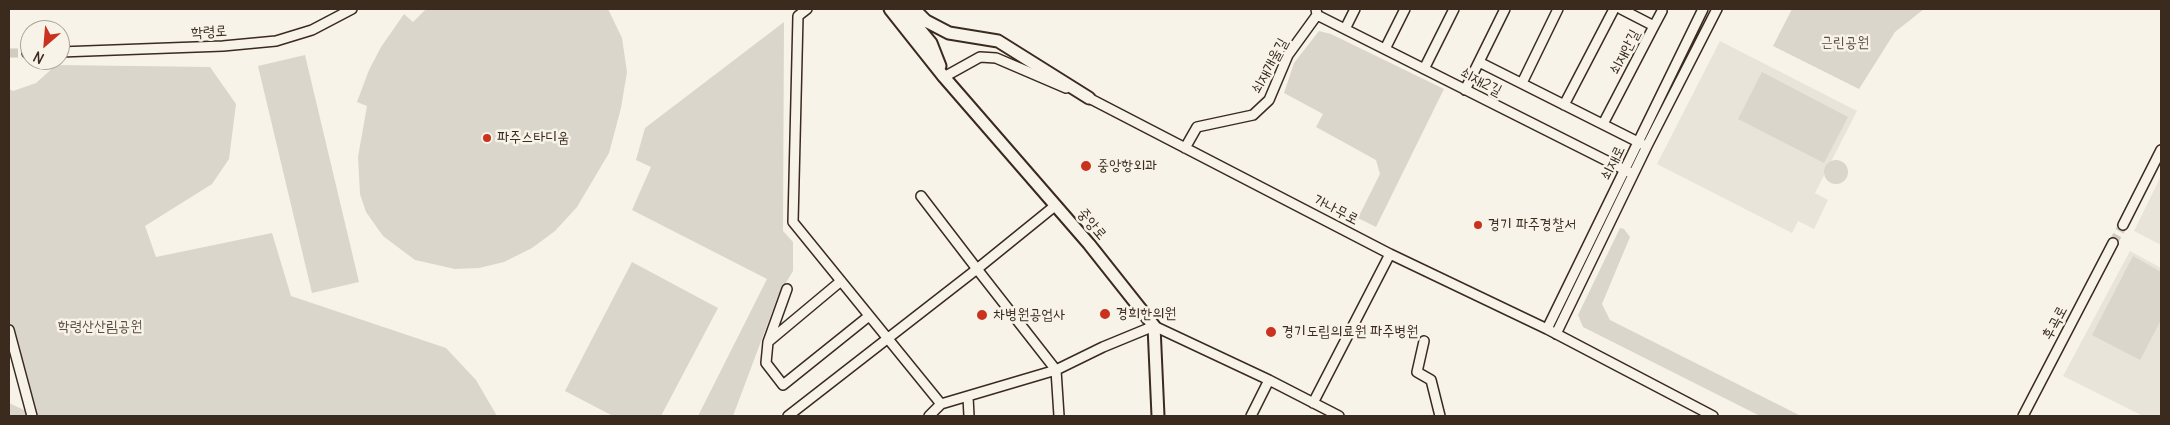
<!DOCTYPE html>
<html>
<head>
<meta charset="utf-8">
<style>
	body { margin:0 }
	#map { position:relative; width:2170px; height:425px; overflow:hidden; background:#f7f3e8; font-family:Delius,sans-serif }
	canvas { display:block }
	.frame { position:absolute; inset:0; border:10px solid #3b2a1e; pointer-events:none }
	.north { position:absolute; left:20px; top:20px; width:50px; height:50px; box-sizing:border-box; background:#f7f3e8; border:1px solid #aca397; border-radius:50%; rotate:207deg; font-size:14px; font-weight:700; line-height:20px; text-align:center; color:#3b2a1e }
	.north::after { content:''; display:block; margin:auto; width:18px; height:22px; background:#c8321e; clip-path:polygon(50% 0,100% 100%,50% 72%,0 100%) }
</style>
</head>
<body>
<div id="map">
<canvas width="2170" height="425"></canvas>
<div class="frame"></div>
<div class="north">N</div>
</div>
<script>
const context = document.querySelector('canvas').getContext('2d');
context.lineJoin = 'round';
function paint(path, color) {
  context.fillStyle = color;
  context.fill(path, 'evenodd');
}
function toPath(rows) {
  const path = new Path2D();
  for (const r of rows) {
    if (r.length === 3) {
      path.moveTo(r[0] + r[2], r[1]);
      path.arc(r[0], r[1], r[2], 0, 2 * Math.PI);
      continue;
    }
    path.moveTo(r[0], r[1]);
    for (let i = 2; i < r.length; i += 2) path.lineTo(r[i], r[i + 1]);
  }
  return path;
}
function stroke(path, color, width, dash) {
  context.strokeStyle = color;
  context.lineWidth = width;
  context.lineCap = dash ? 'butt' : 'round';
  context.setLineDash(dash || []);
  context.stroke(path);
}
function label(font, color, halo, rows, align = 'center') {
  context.font = font + ' Delius,"Poor Story",sans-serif';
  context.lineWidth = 5;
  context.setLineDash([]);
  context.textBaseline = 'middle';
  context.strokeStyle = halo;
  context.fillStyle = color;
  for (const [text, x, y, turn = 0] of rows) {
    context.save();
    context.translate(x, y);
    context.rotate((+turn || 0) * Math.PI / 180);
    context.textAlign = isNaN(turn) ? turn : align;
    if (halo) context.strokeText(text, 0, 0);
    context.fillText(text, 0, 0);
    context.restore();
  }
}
const built = toPath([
	[1720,41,1857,111,1815,193,1828,200,1814,229,1798,221,1792,233,1657,164],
	[2161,176,2161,245,2134,231],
	[2130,251,2161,268,2161,416,2143,416,2063,376]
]);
const green = toPath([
	[426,9,608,9,622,38,627,72,621,108,609,153,577,207,555,231,532,248,504,262,479,268,455,269,415,260,383,236,366,212,360,194,358,157,367,106,357,102,369,70,381,47,404,14,413,22],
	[1792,9,1924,9,1895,32,1859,89,1773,46],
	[784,22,783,231,793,242,793,271,778,296,733,416,698,416,767,279,632,210,651,167,636,160,645,128],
	[1319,31,1331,34,1444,89,1376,227,1358,218,1380,174,1376,160,1316,127,1323,114,1284,93,1294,63],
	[305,55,359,282,312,293,258,66],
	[56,65,210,67,236,104,229,159,212,184,145,226,156,257,272,233,291,296,446,348,476,380,497,416,9,416,9,403,24,410,24,391,9,330,9,89,13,91,36,83],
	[1762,72,1848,117,1824,163,1738,119],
	[1836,172,12],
	[1620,228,1624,229,1630,237,1602,304,1610,320,1801,416,1760,416,1583,327,1578,315],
	[2133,256,2161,272,2161,320,2140,360,2092,335],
	[632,262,718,308,661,416,613,416,565,391]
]);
const minorTunnel = toPath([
	[9,53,27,53],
	[2113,243,2123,225]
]);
const minor = toPath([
	[807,9,798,16,793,222,941,404],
	[1317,15,1629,172],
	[1654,26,1662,11],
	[1345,29,1355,9],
	[1385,49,1405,9],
	[60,52,223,46,276,41,312,30,352,9],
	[27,53,30,53],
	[1479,62,1642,144],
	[1424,69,1454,9],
	[944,77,980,57,996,58,1066,88],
	[1522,83,1558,9],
	[1465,90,1505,9],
	[1085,96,1390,254,1547,329,1713,416],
	[1564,105,1614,9],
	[1603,124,1654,26,1621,9],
	[1185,148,1197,127,1253,115,1269,100,1288,55,1317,15,1316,9],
	[921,196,977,269,1056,205],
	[2123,225,2161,150],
	[787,289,768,342,766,363,783,385,869,316],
	[1547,329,1703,9],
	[9,330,32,416],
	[1556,334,1647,146,1717,9],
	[1424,341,1417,372,1431,380,1440,416],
	[768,342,841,281],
	[968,397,969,416],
	[1313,403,1390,254],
	[788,416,977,269,1056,370,1059,416],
	[929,416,941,404,1056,370,1103,347,1154,326,1269,380,1339,416],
	[1251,416,1269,380],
	[2023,416,2113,243]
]);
const major = toPath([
	[890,9,944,77,1089,244,1154,326,1158,416],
	[903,9,931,43,940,66],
	[914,9,926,21,949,33,998,41,1089,98]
]);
const markers = [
	[487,138,5,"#c8321e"],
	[1086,166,6,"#c8321e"],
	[1478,225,5,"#c8321e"],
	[1105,314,6,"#c8321e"],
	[982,315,6,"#c8321e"],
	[1271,332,6,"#c8321e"]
];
const streetNames = [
	["학령로",209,32,-3],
	["쇠재안길",1625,52,-63],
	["쇠재개울길",1270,66,-62],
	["쇠재2길",1481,82,27],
	["쇠재로",1613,163,-64],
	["가나무로",1336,210,27],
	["중앙로",1092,224,50],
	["후곡로",2055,323,-62]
];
const parkNames = [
	["근린공원",1845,43],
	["학령산산림공원",100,327]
];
const poiNames = [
	["파주스타디움",497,138],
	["중앙항외과",1097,166],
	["경기 파주경찰서",1488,225],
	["경희한의원",1116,314],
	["차병원공업사",993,315],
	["경기도립의료원 파주병원",1282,332]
];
paint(built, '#e9e4d9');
paint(green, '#dbd6cb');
stroke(minorTunnel, '#d1cbc0', 9, [9, 4.5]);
stroke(minor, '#3b2a1e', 12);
stroke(major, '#3b2a1e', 15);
stroke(minor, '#f7f3e8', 9);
stroke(major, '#f7f3e8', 11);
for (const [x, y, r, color] of markers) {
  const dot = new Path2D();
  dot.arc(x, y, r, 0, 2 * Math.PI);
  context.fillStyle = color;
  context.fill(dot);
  stroke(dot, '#f7f3e8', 2);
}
label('15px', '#3b2a1e', '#f7f3e8', streetNames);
label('15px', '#5b4c41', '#f7f3e8', parkNames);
label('15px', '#3b2a1e', '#f7f3e8', poiNames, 'left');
</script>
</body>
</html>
